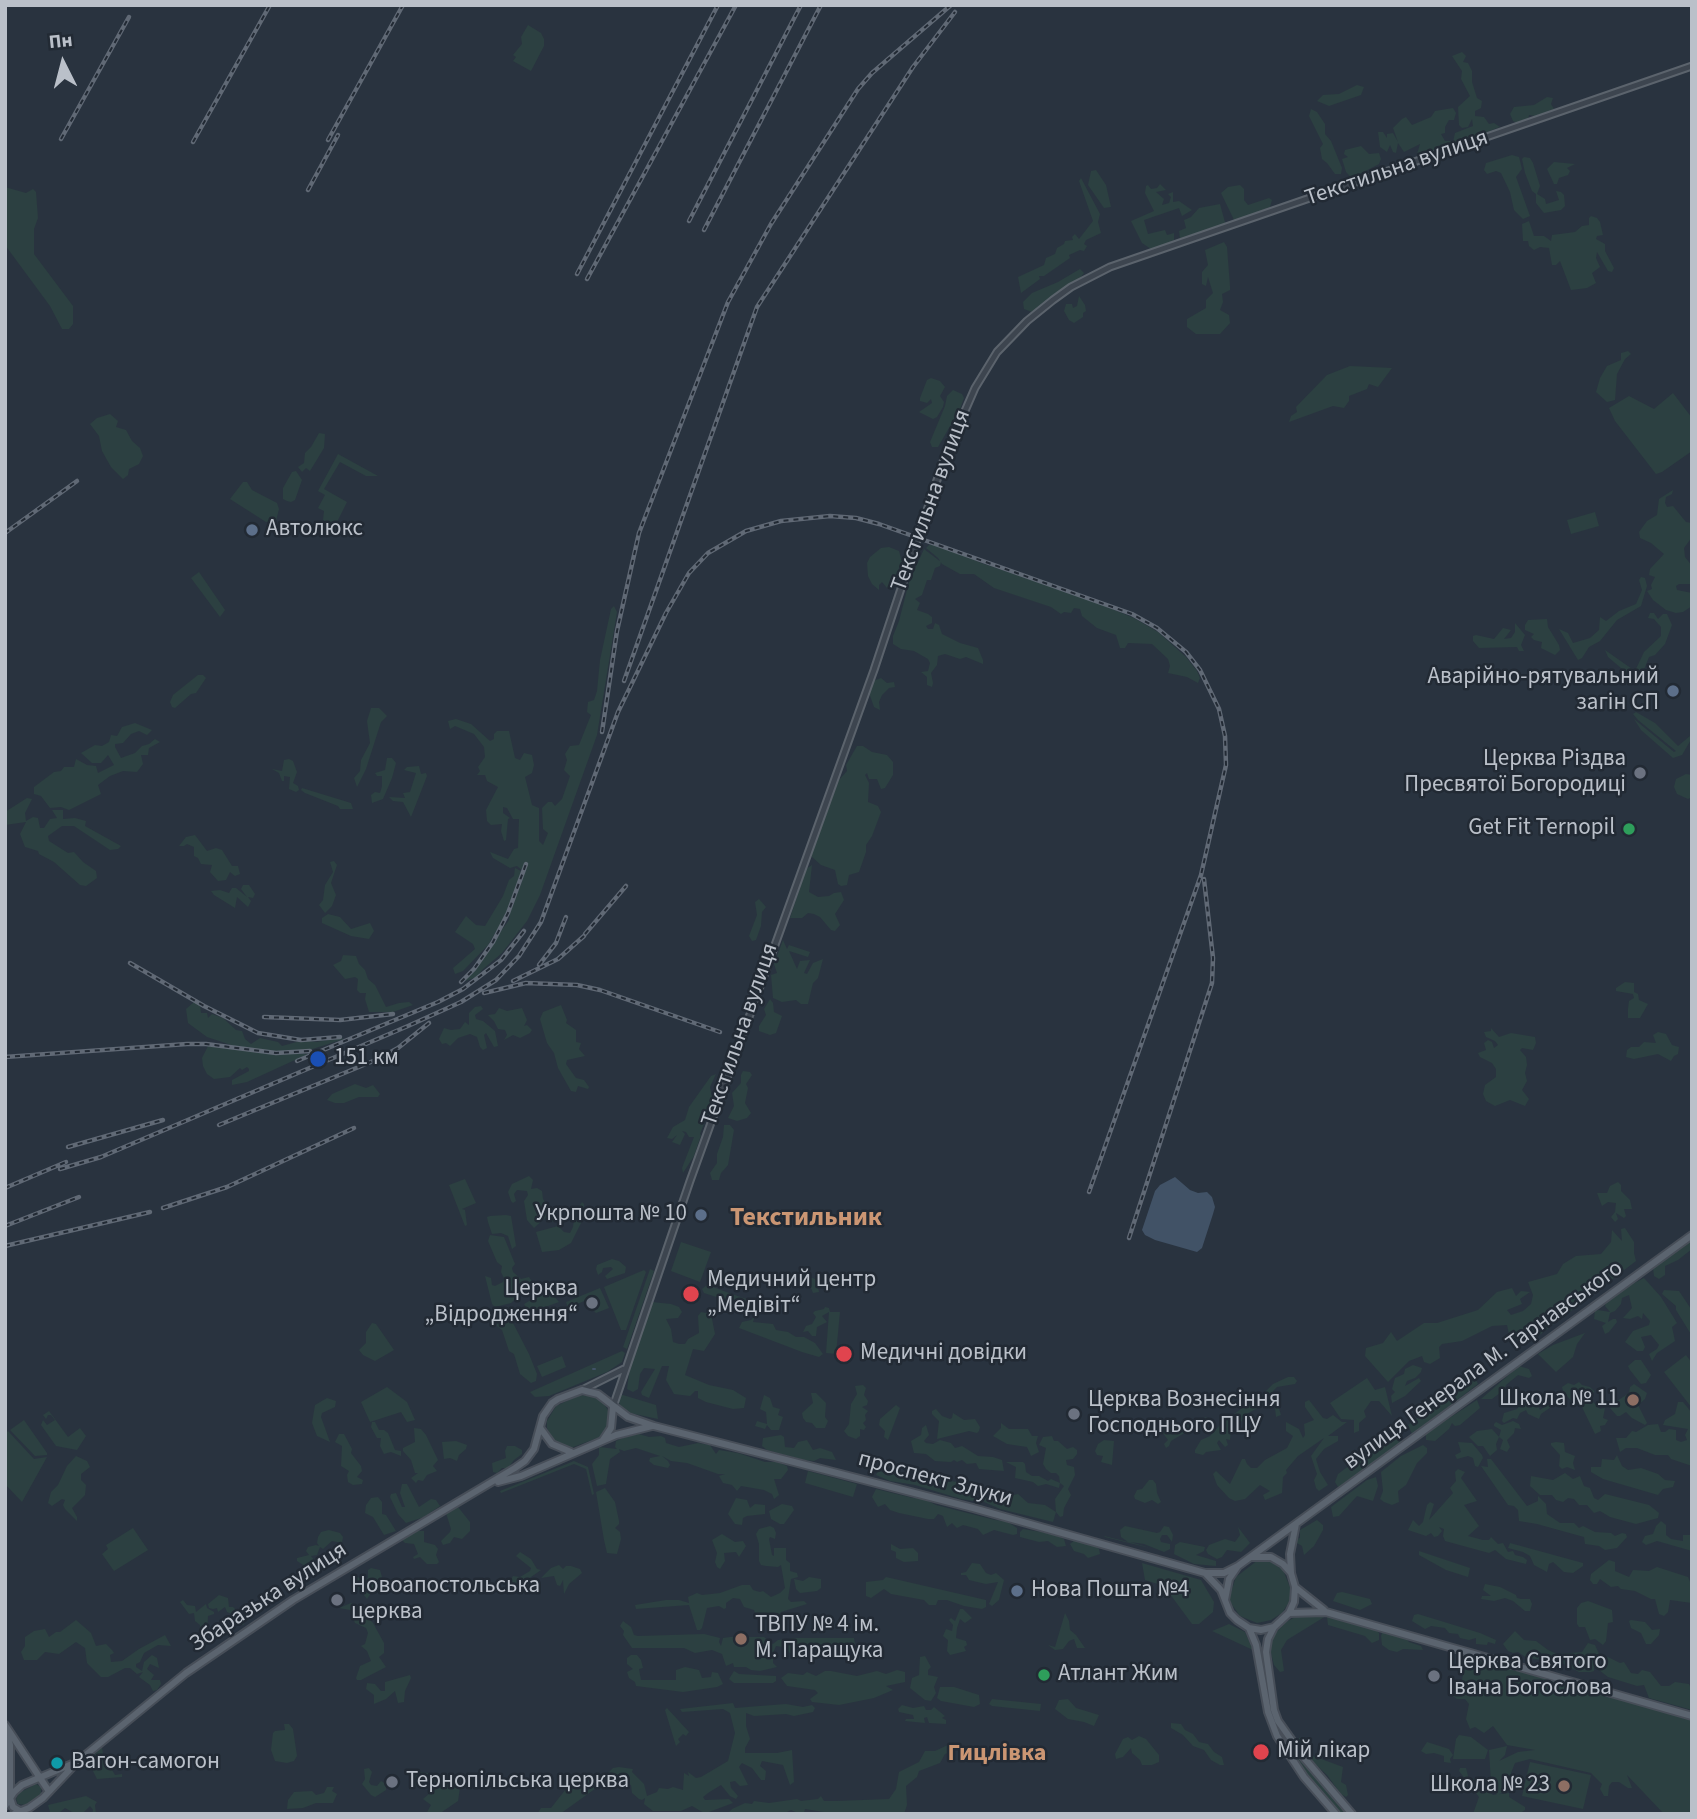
<!DOCTYPE html>
<html>
<head>
<meta charset="utf-8">
<style>
	body { margin:0 }
	#map { position:relative; width:1697px; height:1819px; overflow:hidden; background:#29333f; font-family:"Source Sans 3",sans-serif }
	canvas { display:block }
	.frame { position:absolute; inset:0; border:7px solid #bac0c9; pointer-events:none }
	.north { position:absolute; left:28px; top:28px; width:70px; height:70px; -webkit-text-stroke:5px #222a34; paint-order:stroke; rotate:354deg; font-size:19px; font-weight:700; line-height:28px; text-align:center; color:#bac0c9 }
	.north::after { content:''; display:block; margin:auto; width:24px; height:32px; background:#bac0c9; clip-path:polygon(50% 0,100% 100%,50% 72%,0 100%) }
</style>
</head>
<body>
<div id="map">
<canvas width="1697" height="1819"></canvas>
<div class="frame"></div>
<div class="north">Пн</div>
</div>
<script>
const context = document.querySelector('canvas').getContext('2d');
context.lineJoin = 'round';
function paint(path, color) {
  context.fillStyle = color;
  context.fill(path, 'evenodd');
}
function toPath(rows) {
  const path = new Path2D();
  for (const r of rows) {
    path.moveTo(r[0], r[1]);
    for (let i = 2; i < r.length; i += 2) path.lineTo(r[i], r[i + 1]);
  }
  return path;
}
function stroke(path, color, width, dash) {
  context.strokeStyle = color;
  context.lineWidth = width;
  context.lineCap = dash ? 'butt' : 'round';
  context.setLineDash(dash || []);
  context.stroke(path);
}
function label(font, color, halo, rows, align = 'center') {
  context.font = font + ' "Source Sans 3",sans-serif';
  context.lineWidth = 5;
  context.setLineDash([]);
  context.textBaseline = 'middle';
  context.strokeStyle = halo;
  context.fillStyle = color;
  for (const [text, x, y, turn = 0] of rows) {
    context.save();
    context.translate(x, y);
    context.rotate((+turn || 0) * Math.PI / 180);
    context.textAlign = isNaN(turn) ? turn : align;
    if (halo) context.strokeText(text, 0, 0);
    context.fillText(text, 0, 0);
    context.restore();
  }
}
const green = toPath([
	[528,25,541,33,544,39,544,46,531,71,513,61,516,57,513,55,522,44,521,37],
	[1462,52,1466,56,1463,62,1468,63,1472,71,1472,82,1477,98,1482,101,1481,108,1475,111,1475,116,1484,117,1489,124,1494,123,1500,127,1456,144,1453,142,1455,133,1473,126,1472,119,1468,127,1462,128,1459,125,1458,107,1470,96,1461,79,1462,71,1452,56],
	[1357,85,1364,87,1361,95,1329,106,1317,101,1323,95,1339,94],
	[1547,97,1553,98,1551,104,1554,109,1536,116,1529,115,1528,119,1517,123,1513,121,1510,114,1514,107,1534,105],
	[1453,108,1456,113,1454,120,1449,120,1445,127,1445,133,1441,134,1445,141,1451,141,1452,146,1448,149,1441,150,1438,148,1432,154,1419,156,1417,154,1420,144,1404,152,1398,143,1396,153,1393,152,1390,145,1387,152,1380,147,1378,132,1383,132,1387,138,1387,134,1393,133,1398,142,1393,128,1402,119,1406,117,1412,125,1431,117,1435,111],
	[1311,109,1317,112,1325,124,1325,134,1331,141,1342,168,1341,174,1335,174,1327,163,1322,159,1320,148,1323,144,1309,116],
	[1361,146,1369,154,1379,153,1381,159,1379,164,1352,178,1346,172,1342,159,1348,157,1344,154,1345,150],
	[1512,155,1519,157,1522,169,1516,177,1530,216,1523,219,1514,210,1510,192,1501,173,1496,171,1487,174,1484,170,1486,163],
	[1524,157,1530,158,1533,163,1540,186,1537,194,1545,199,1546,204,1559,200,1556,191,1561,192,1564,195,1565,206,1561,210,1544,213,1536,203,1536,194,1532,191,1525,173,1522,159],
	[1554,162,1575,164,1567,168,1570,171,1568,175,1559,178,1557,184,1554,184,1547,169],
	[1096,170,1106,185,1111,207,1104,208,1088,185,1091,171],
	[1081,178,1100,214,1098,222,1101,233,1086,240,1084,244,1087,246,1084,251,1080,250,1069,255,1070,258,1044,276,1039,276,1040,279,1021,293,1018,277,1044,265,1046,258,1055,254,1057,248,1064,244,1065,241,1073,240,1072,237,1075,234,1079,239,1093,221,1079,181],
	[1160,184,1166,190,1156,192,1164,199,1162,205,1169,203,1171,197,1168,194,1173,192,1173,202,1179,201,1192,210,1182,216,1179,208,1144,220,1148,234,1165,230,1167,235,1174,233,1174,240,1159,248,1151,249,1142,243,1131,221,1154,211,1145,193,1146,186,1148,185,1151,189,1157,188],
	[1240,185,1244,189,1244,200,1248,205,1269,198,1272,200,1270,207,1235,222,1221,193,1228,187],
	[5,187,26,193,33,189,36,192,38,218,34,229,34,254,73,306,73,324,69,329,62,329,50,306,5,245],
	[1220,204,1226,226,1219,226,1183,240,1180,239,1179,231,1186,228,1184,220,1191,217,1199,208],
	[1591,216,1597,218,1600,222,1603,235,1597,236,1596,239,1605,244,1605,251,1614,268,1612,272,1608,271,1597,252,1596,258,1600,267,1592,273,1596,283,1587,288,1571,290,1560,261,1556,265,1552,265,1549,248,1540,247,1534,250,1529,246,1528,241,1523,241,1522,224,1529,221,1534,236,1544,236,1551,241,1552,235,1575,232,1582,226,1589,225,1589,218],
	[1224,242,1227,247,1230,286,1230,290,1222,294,1223,302,1220,310,1229,315,1230,323,1220,334,1196,334,1187,327,1187,319,1206,308,1206,300,1213,293,1208,277,1206,286,1202,284,1202,272,1208,265,1205,250],
	[1080,269,1084,273,1081,277,1032,312,1024,309,1023,302,1032,293,1058,282],
	[1079,296,1085,305,1086,311,1083,313,1083,317,1074,323,1069,320,1064,311,1066,304,1072,304,1073,308,1077,306],
	[1628,351,1631,354,1625,359,1617,374,1615,400,1607,402,1596,392,1600,378,1607,366,1621,360,1621,353],
	[1350,366,1392,368,1378,387,1369,384,1367,389,1349,396,1349,401,1344,408,1333,406,1289,422,1291,416,1297,412,1296,407,1327,375],
	[931,378,940,381,945,387,940,396,944,402,943,407,937,417,933,419,919,412,932,403,931,399,927,403,920,401,920,398,927,380],
	[953,390,962,394,964,398,960,409,938,447,932,447,930,442,945,406,947,396],
	[1673,393,1692,418,1692,451,1662,472,1656,474,1615,421,1609,408,1629,396,1654,409],
	[110,414,118,421,116,427,126,430,132,441,140,448,143,456,139,464,129,469,128,475,123,479,111,467,102,451,99,436,90,424,97,418],
	[319,433,325,434,324,448,310,471,306,468,302,472,298,467,304,463,305,453,311,447],
	[338,454,378,476,366,476,340,462,324,489,347,502,335,526,323,520,324,511,318,508,325,495,318,491],
	[296,471,302,480,295,500,291,502,287,501,283,499,283,488,292,472],
	[243,482,247,482,252,490,277,503,279,509,276,521,266,522,230,499],
	[1673,490,1672,494,1666,497,1665,503,1667,507,1673,506,1686,522,1692,523,1692,537,1684,548,1685,557,1692,566,1692,584,1679,584,1676,586,1677,590,1692,593,1692,606,1683,612,1676,613,1666,610,1653,600,1647,591,1652,589,1651,585,1655,577,1649,575,1650,569,1664,554,1651,543,1640,538,1639,532,1647,521,1657,515,1659,499],
	[1595,512,1599,526,1571,534,1567,520],
	[929,545,938,545,960,553,981,563,1078,595,1134,618,1158,632,1186,657,1197,671,1200,678,1198,683,1187,677,1168,673,1170,666,1168,659,1152,644,1128,643,1125,648,1120,648,1116,635,1097,628,1082,616,1080,609,1074,608,1071,613,1064,612,1061,614,1051,607,994,588,974,574,960,574,942,564,938,558,926,548],
	[889,547,899,551,902,562,891,586,887,588,882,582,879,585,879,590,872,584,868,576,867,563,870,557,881,548],
	[924,549,941,562,940,566,935,568,931,580,927,580,922,595,915,599,920,603,917,610,928,614,932,617,932,623,926,626,928,629,933,629,935,623,939,625,942,634,960,643,978,648,983,660,983,664,966,657,960,659,945,654,938,656,937,665,931,673,933,683,932,687,927,685,927,677,921,672,928,671,930,663,928,659,914,651,901,649,893,644,893,636,899,621,909,582],
	[199,572,225,610,220,617,191,578],
	[1641,577,1645,578,1647,586,1641,606,1617,620,1600,641,1589,647,1582,658,1578,660,1559,629,1568,633,1573,643,1590,638,1599,630,1600,617,1606,621,1619,611,1636,604,1642,590,1639,580],
	[614,606,617,612,597,735,540,895,527,921,502,953,482,970,477,977,465,981,509,920,510,912,522,881,522,870,517,866,510,868,493,858,490,852,508,859,514,849,518,848,519,819,513,819,507,808,503,807,503,813,510,818,508,819,506,840,504,841,501,831,502,824,491,825,487,821,486,810,498,787,487,781,485,775,477,775,480,771,478,767,485,757,484,747,474,734,455,726,450,729,448,721,456,719,471,724,490,741,494,739,494,734,497,731,509,731,515,758,520,760,524,753,532,755,534,765,532,773,525,777,532,805,539,808,539,841,543,845,548,833,543,829,542,808,548,802,552,802,555,806,562,799,570,776,564,770,567,760,565,754,570,746,579,745,591,715,587,712,588,702,594,700,597,691,600,660,611,609],
	[1650,613,1654,613,1658,619,1663,614,1667,614,1672,625,1665,644,1655,655,1649,657,1643,672,1634,679,1608,657,1605,650,1635,671,1644,652,1661,636,1661,627,1654,619,1648,618],
	[1547,619,1548,627,1559,645,1560,650,1555,655,1541,648,1542,642,1534,640,1531,637,1534,634,1525,630,1525,625,1528,620],
	[1515,623,1525,635,1521,645,1524,651,1519,651,1517,647,1479,648,1473,641,1473,636,1476,635,1494,639,1503,628,1511,630,1504,639,1511,638,1515,632],
	[198,675,203,675,206,678,196,693,191,694,175,708,172,707,170,702,173,695],
	[881,678,887,683,894,682,895,687,889,688,882,695,879,702,880,710,874,707,869,693,873,681],
	[371,708,379,708,387,716,381,722,366,769,357,787,354,778,360,771,361,760,370,743,367,721],
	[1636,712,1655,723,1678,746,1690,736,1692,738,1682,755,1673,758,1641,730,1634,719,1674,752,1676,751,1638,720,1633,714],
	[135,723,152,730,147,735,139,731,131,734,123,743,115,744,115,747,121,758,135,753,142,746,149,744,155,739,160,742,149,748,148,755,141,755,143,764,137,772,123,771,110,776,98,785,101,794,69,810,61,807,50,808,41,796,34,794,34,787,54,772,61,771,64,767,74,767,76,759,87,765,96,766,98,773,114,765,108,755,101,763,92,763,81,753,95,745,102,746,109,742,111,735,117,736,122,727],
	[857,746,863,746,872,752,887,755,893,762,893,775,885,788,881,789,877,779,869,779,867,773,865,775,869,783,868,802,878,806,881,812,872,836,866,845,866,852,859,872,849,875,847,885,841,886,838,884,835,870,821,865,812,857,812,852,839,780,847,771,846,765],
	[387,758,392,758,396,763,392,778,383,799,372,803,371,795,375,792,380,793,382,786,382,776,377,776,375,773,385,770],
	[289,759,293,761,297,772,293,783,298,786,299,790,296,792,289,789,290,777,284,776,284,781,282,781,279,773,272,769,282,771,284,760],
	[419,766,421,774,426,773,427,776,411,817,403,802,393,801,389,797,405,798,403,793,410,792,416,773,404,770,407,767],
	[1686,774,1692,775,1692,797,1688,799,1677,794,1674,787,1676,779],
	[302,788,351,803,353,809,340,809,338,806,305,793,301,790],
	[27,798,32,799,25,813,26,821,33,817,38,818,40,828,44,828,50,819,57,818,52,810,63,810,63,819,75,818,86,821,85,826,121,846,118,849,110,850,74,826,62,826,48,836,49,841,68,853,74,852,83,862,96,871,97,878,86,886,80,885,54,862,39,854,38,851,25,847,20,834,26,822,5,825,5,812],
	[195,835,207,851,216,848,222,850,232,866,238,866,240,874,235,876,230,872,226,880,218,881,210,872,212,865,201,864,198,858,194,856,194,847,187,844,184,846,179,846,186,837],
	[334,861,337,865,331,883,336,895,332,906,325,913,319,905,323,900,325,885,333,872,330,862],
	[812,865,809,892,818,897,829,896,834,893,841,892,844,900,835,914,840,925,835,931,831,930,820,917,814,914,808,913,802,918,790,918,806,869],
	[515,868,521,871,520,878,510,908,488,945,463,971,455,974,453,968,475,949,473,944,455,932,466,916,476,925,485,926,503,896,509,880,514,876],
	[243,885,249,885,255,894,253,898,248,897,251,901,248,907,237,897,235,908,214,895,211,891,220,890,229,893,232,888,236,888,247,897,241,889],
	[759,899,766,907,762,912,761,926,756,940,752,941,749,936,757,915,755,902],
	[328,914,340,917,351,929,370,923,374,931,369,939,351,936,322,923,322,918],
	[783,940,787,949,789,945,810,952,808,957,789,951,797,969,800,961,810,960,804,973,807,974,813,963,823,959,818,978,813,983,808,1004,801,1004,796,1000,782,1002,773,998,771,975,777,973,774,964],
	[343,955,356,956,359,964,365,970,368,979,375,985,386,1007,399,1003,409,1002,413,1005,393,1012,369,1012,365,999,366,993,360,993,357,990,358,979,355,977,345,979,333,965,341,961],
	[1625,982,1634,983,1634,992,1638,994,1639,1000,1648,1004,1640,1018,1628,1018,1628,1009,1629,1001,1634,998,1633,994,1616,991,1616,988],
	[770,999,773,1003,774,1012,782,1016,776,1033,770,1035,759,1031,759,1026,766,1015,764,1009],
	[194,1002,200,1005,201,1013,207,1013,208,1018,212,1014,223,1018,236,1030,242,1031,245,1039,251,1044,260,1038,278,1042,282,1046,304,1040,316,1042,341,1038,344,1039,303,1052,265,1051,237,1047,207,1037,188,1023,186,1009],
	[561,1005,567,1020,566,1023,576,1030,576,1042,581,1043,579,1049,585,1056,567,1060,566,1064,576,1078,584,1080,589,1087,588,1089,578,1086,576,1092,571,1091,558,1068,554,1053,547,1043,540,1019,543,1012],
	[481,1006,483,1009,475,1015,476,1019,483,1021,495,1031,498,1046,494,1047,486,1033,484,1035,487,1048,483,1050,480,1047,477,1037,470,1034,458,1038,450,1046,446,1043,442,1044,439,1039,444,1028,451,1030,460,1029,465,1022,469,1025,469,1013,475,1007],
	[499,1008,507,1011,522,1008,527,1020,524,1026,527,1025,532,1030,530,1033,520,1038,513,1035,504,1040,507,1035,505,1030,498,1029,494,1021,488,1015,495,1014],
	[1491,1028,1499,1037,1511,1033,1535,1037,1536,1043,1533,1050,1522,1048,1520,1050,1526,1057,1527,1065,1525,1073,1527,1081,1522,1090,1529,1099,1525,1106,1510,1100,1495,1106,1486,1101,1483,1094,1485,1085,1496,1077,1496,1069,1492,1063,1480,1057,1478,1053,1486,1050,1484,1043,1488,1040,1492,1042,1494,1048,1498,1045,1495,1041,1486,1037,1484,1032,1491,1031],
	[1658,1032,1666,1034,1672,1045,1679,1047,1678,1054,1674,1056,1671,1061,1658,1054,1634,1059,1626,1057,1627,1050,1631,1047,1639,1047,1644,1042,1656,1043,1653,1035],
	[208,1046,257,1052,308,1054,247,1082,232,1085,232,1080,249,1071,249,1069,247,1067,242,1070,240,1068,230,1077,214,1079,207,1074,203,1066,202,1058],
	[743,1071,750,1072,752,1075,746,1084,748,1088,745,1103,751,1113,747,1118,737,1121,728,1118,734,1106,732,1093,741,1083,741,1075],
	[716,1074,710,1087,713,1101,700,1134,701,1135,694,1156,683,1173,682,1168,694,1137,689,1137,686,1132,682,1131,685,1134,680,1145,672,1142,677,1135,672,1139,667,1138,673,1127,685,1120,689,1107,711,1076],
	[355,1084,366,1088,373,1085,380,1094,378,1097,359,1097,344,1103,335,1103,327,1100,332,1094],
	[724,1125,730,1125,734,1130,728,1165,721,1173,719,1180,712,1180,710,1173,717,1163,717,1154,723,1137],
	[529,1176,533,1180,531,1189,537,1188,542,1191,543,1199,556,1217,554,1222,545,1218,534,1228,527,1220,524,1201,528,1195,527,1191,517,1190,514,1194,516,1201,513,1203,511,1201,508,1192,512,1184],
	[465,1179,476,1203,462,1209,465,1210,467,1225,465,1226,449,1185],
	[1618,1182,1621,1185,1621,1191,1630,1200,1632,1209,1624,1209,1626,1216,1624,1218,1616,1213,1618,1219,1615,1222,1611,1217,1615,1212,1616,1203,1608,1202,1602,1206,1597,1193,1607,1193,1610,1186],
	[582,1202,584,1204,584,1217,571,1243,559,1250,542,1252,536,1232,558,1226,564,1232,570,1233,573,1227,575,1212],
	[506,1215,511,1216,516,1246,512,1249,508,1236,501,1233,492,1234,488,1222,487,1217,490,1216],
	[1625,1228,1634,1242,1634,1253,1636,1261,1533,1340,1525,1336,1510,1339,1507,1325,1492,1326,1462,1341,1442,1344,1439,1347,1440,1358,1430,1364,1424,1362,1422,1356,1409,1361,1388,1382,1365,1356,1366,1348,1383,1343,1391,1332,1397,1341,1424,1323,1437,1323,1478,1310,1497,1292,1512,1288,1516,1296,1521,1291,1530,1292,1520,1299,1522,1304,1507,1310,1511,1315,1523,1311,1531,1304,1533,1295,1528,1282,1557,1274,1563,1264,1576,1256,1601,1254,1611,1242,1612,1230,1622,1241,1621,1229],
	[490,1235,504,1237,515,1264,512,1268,513,1272,521,1279,529,1277,533,1283,530,1292,520,1294,511,1303,495,1307,492,1304,485,1276,491,1278,492,1285,495,1286,503,1282,504,1278,501,1272,502,1266,497,1262,488,1241],
	[1692,1240,1692,1249,1678,1260,1665,1266,1665,1275,1659,1279,1654,1276,1653,1268],
	[681,1242,711,1252,700,1282,671,1271],
	[612,1259,619,1261,626,1267,625,1273,607,1279,605,1276,613,1269,611,1267,603,1268,602,1272,598,1275,596,1269,597,1265],
	[650,1269,654,1271,627,1349,623,1347],
	[644,1270,646,1272,626,1330,621,1330,604,1287],
	[795,1272,800,1272,817,1280,819,1292,813,1293,811,1288,806,1286,795,1287,791,1285,788,1278],
	[1644,1278,1661,1297,1677,1323,1672,1327,1675,1341,1657,1353,1652,1361,1649,1354,1657,1349,1659,1345,1651,1335,1641,1337,1645,1347,1643,1351,1637,1351,1625,1342,1633,1331,1649,1325,1650,1321,1643,1313,1642,1319,1638,1316,1630,1319,1623,1318,1632,1308,1629,1295,1622,1298,1621,1304,1615,1311,1610,1313,1608,1322,1613,1319,1616,1319,1617,1322,1609,1332,1605,1334,1602,1326,1606,1323,1594,1319,1595,1311,1598,1310,1610,1312,1605,1306,1606,1303,1623,1289],
	[707,1285,749,1300,752,1305,749,1315,746,1319,743,1316,747,1307,704,1293,702,1289],
	[600,1288,609,1308,596,1313,592,1309,600,1305,596,1296,568,1308,566,1302],
	[1664,1290,1679,1291,1691,1309,1692,1336,1676,1310,1676,1306,1662,1294],
	[543,1293,552,1294,559,1302,529,1313,524,1304],
	[652,1302,671,1304,679,1307,682,1312,678,1318,666,1319,671,1329,673,1342,679,1344,685,1344,688,1339,699,1333,698,1316,701,1312,711,1314,715,1334,704,1351,693,1349,685,1375,709,1385,733,1390,746,1398,744,1408,733,1409,706,1402,698,1398,698,1391,695,1391,690,1396,674,1394,666,1380,669,1366,662,1366,649,1398,642,1395,641,1392,655,1369,644,1368,640,1374,638,1389,633,1392,627,1389,630,1367],
	[825,1307,829,1308,830,1312,840,1312,836,1354,826,1353,829,1312,822,1316,827,1322,817,1327,816,1336,812,1336,808,1331,803,1332,806,1326,812,1324,816,1317,813,1313,815,1311,824,1309],
	[510,1310,514,1312,515,1317,511,1319,513,1323,529,1354,537,1374,536,1381,531,1383,520,1374,514,1354,509,1351,502,1330,497,1326,497,1320],
	[755,1316,753,1322,773,1324,776,1330,788,1332,796,1337,804,1337,815,1343,823,1354,819,1357,802,1352,739,1328,742,1322,751,1320],
	[372,1323,376,1324,394,1350,375,1361,363,1355,359,1350,366,1343,366,1332],
	[1585,1333,1577,1344,1573,1357,1556,1372,1538,1354,1553,1345],
	[622,1351,625,1353,622,1362,607,1372,549,1396,535,1397,530,1392],
	[1686,1355,1692,1363,1692,1408,1664,1372],
	[562,1356,566,1367,542,1377,537,1366],
	[1635,1360,1641,1360,1651,1375,1646,1383,1641,1384,1630,1370,1628,1366],
	[1413,1365,1422,1368,1421,1372,1415,1378,1407,1381,1405,1386,1419,1378,1421,1381,1405,1396,1392,1403,1391,1396,1395,1392,1392,1389,1395,1378,1404,1374,1405,1369],
	[1519,1366,1529,1369,1532,1376,1529,1378,1518,1375,1506,1385,1504,1390,1492,1399,1481,1399],
	[1468,1373,1474,1376,1478,1384,1413,1434,1411,1432,1408,1425,1462,1384,1462,1376],
	[1288,1377,1294,1377,1297,1381,1295,1384,1277,1387,1273,1391,1272,1394,1280,1401,1278,1405,1281,1415,1276,1417,1275,1408,1268,1402,1269,1407,1263,1405,1243,1416,1242,1421,1231,1430,1230,1440,1226,1439,1228,1445,1225,1447,1219,1440,1217,1443,1221,1450,1206,1452,1203,1455,1195,1453,1195,1450,1201,1440,1210,1436,1220,1425,1250,1402,1261,1396,1273,1384],
	[1367,1378,1375,1390,1385,1387,1392,1416,1379,1401,1371,1401,1364,1411,1366,1417,1359,1423,1359,1431,1354,1433,1354,1420,1341,1419,1330,1403],
	[1579,1382,1582,1385,1590,1387,1595,1392,1583,1396,1588,1397,1600,1409,1605,1408,1603,1418,1608,1420,1605,1425,1600,1426,1601,1431,1595,1434,1582,1407,1572,1402,1563,1391,1562,1387,1568,1383,1574,1385],
	[1634,1384,1647,1393,1645,1399,1638,1405,1647,1423,1645,1425,1632,1418,1626,1412,1620,1416,1617,1416,1610,1408,1611,1405,1629,1393,1630,1387],
	[863,1385,866,1388,864,1395,868,1401,867,1405,862,1407,868,1411,865,1415,866,1420,863,1423,866,1427,864,1430,860,1429,860,1436,856,1439,848,1436,844,1431,849,1424,851,1404,857,1394,855,1386],
	[387,1387,407,1402,415,1420,407,1422,401,1412,370,1422,361,1402],
	[811,1393,816,1393,826,1403,825,1417,828,1421,825,1428,816,1428,812,1423,806,1422,803,1418,802,1413,813,1403],
	[580,1395,593,1396,602,1400,610,1414,609,1424,600,1437,568,1449,559,1445,553,1440,547,1428,547,1421,556,1406],
	[623,1395,656,1405,658,1419,630,1413,620,1406,618,1396],
	[764,1395,770,1398,773,1407,780,1409,778,1415,783,1417,779,1430,771,1430,767,1425,765,1429,755,1426,757,1421,767,1424,766,1412,760,1409],
	[1559,1397,1561,1400,1541,1414,1539,1419,1528,1414,1526,1410,1520,1413,1517,1419,1513,1418,1504,1423,1502,1421,1504,1413,1517,1409,1525,1398,1537,1403,1540,1410],
	[327,1398,336,1401,335,1407,322,1413,321,1417,330,1442,317,1436,312,1423,315,1405],
	[1309,1400,1323,1418,1327,1419,1333,1415,1342,1422,1347,1422,1328,1436,1338,1436,1338,1441,1324,1449,1316,1459,1320,1472,1328,1485,1319,1491,1316,1488,1314,1480,1317,1474,1311,1456,1324,1438,1298,1456,1286,1470,1287,1473,1283,1477,1282,1493,1265,1500,1263,1495,1270,1491,1260,1485,1245,1499,1235,1501,1229,1498,1217,1485,1213,1474,1216,1471,1230,1484,1242,1459,1245,1459,1247,1464,1251,1468,1257,1468,1265,1460,1287,1448,1293,1436,1286,1431,1286,1422,1299,1429,1303,1438,1305,1435,1304,1424,1314,1420,1305,1407,1305,1402],
	[1477,1400,1480,1408,1460,1425,1455,1426,1452,1423,1449,1429,1435,1441,1426,1440,1426,1434,1434,1428],
	[1678,1402,1683,1402,1692,1413,1692,1466,1671,1459,1668,1455,1655,1455,1637,1448,1626,1448,1620,1452,1616,1438,1626,1438,1632,1431,1636,1432,1648,1425,1658,1424,1661,1432,1665,1432,1669,1429,1676,1430,1676,1440,1681,1442,1687,1440,1685,1435,1688,1429,1663,1425,1665,1420,1675,1414],
	[896,1405,900,1408,888,1440,884,1437,885,1431,879,1425,880,1419],
	[936,1409,942,1416,950,1419,952,1418,953,1413,964,1420,975,1419,980,1427,979,1431,977,1433,969,1431,937,1439,939,1421,932,1414,932,1411],
	[49,1411,68,1437,80,1428,86,1436,77,1450,56,1446,41,1425,43,1420,47,1425,55,1420,51,1415,48,1415,46,1419,43,1415],
	[1207,1417,1203,1422,1171,1441,1169,1446,1166,1448,1164,1444,1168,1440,1162,1432,1166,1425,1170,1423,1176,1426],
	[24,1420,47,1453,47,1455,35,1456,10,1430],
	[1513,1421,1519,1424,1521,1429,1515,1428,1514,1433,1507,1440,1510,1447,1507,1452,1500,1449,1503,1440,1499,1437,1501,1430,1494,1426,1494,1424,1496,1422,1502,1425],
	[372,1422,375,1422,379,1430,384,1430,388,1433,395,1450,401,1451,401,1456,391,1452,384,1454,380,1446,381,1438,377,1438,371,1427],
	[1001,1423,1009,1429,1028,1429,1032,1436,1038,1436,1036,1443,1039,1452,1031,1456,1027,1447,1007,1444,993,1436,1001,1428],
	[926,1425,929,1435,924,1441,926,1443,933,1444,940,1440,951,1443,955,1448,962,1446,978,1456,993,1457,1002,1460,1004,1471,979,1469,976,1463,967,1464,962,1460,957,1462,954,1460,951,1462,935,1461,926,1454,914,1453,911,1441,921,1435,922,1428],
	[414,1428,421,1429,426,1435,438,1460,433,1466,437,1471,427,1475,423,1481,418,1480,416,1483,411,1478,418,1473,415,1473,411,1460,403,1451,403,1448,415,1442],
	[1492,1429,1499,1437,1496,1444,1497,1450,1490,1456,1483,1446,1478,1446,1469,1437,1477,1431],
	[8,1431,34,1459,47,1457,22,1502,5,1484,5,1434],
	[339,1434,344,1434,352,1449,351,1453,361,1466,362,1471,357,1477,363,1480,362,1484,353,1485,348,1482,347,1475,349,1471,341,1466,342,1446,335,1442],
	[639,1434,649,1437,661,1436,665,1438,666,1443,679,1447,698,1443,710,1445,716,1454,719,1450,738,1453,765,1462,777,1462,787,1466,788,1470,781,1479,774,1479,779,1495,774,1499,772,1494,764,1490,741,1486,737,1491,732,1485,723,1483,719,1476,725,1474,718,1474,687,1463,671,1461,662,1456,668,1461,670,1465,668,1468,654,1465,649,1461,650,1458,660,1456,636,1448,624,1451,619,1449,620,1452,610,1459,606,1484,597,1486,592,1464,599,1455,599,1447,617,1449,615,1447,616,1441,629,1435],
	[1392,1434,1399,1437,1402,1443,1347,1484,1338,1487,1335,1482,1338,1474],
	[781,1435,784,1437,785,1447,794,1448,798,1442,807,1440,813,1450,820,1448,832,1452,836,1460,820,1458,814,1461,804,1460,767,1450,762,1446,763,1438],
	[1052,1436,1054,1441,1058,1441,1067,1449,1073,1447,1077,1450,1077,1454,1073,1459,1066,1460,1067,1465,1074,1467,1075,1475,1068,1489,1071,1495,1064,1508,1063,1516,1060,1517,1056,1512,1053,1522,1000,1509,982,1501,982,1497,992,1493,998,1499,1018,1494,1028,1503,1045,1505,1056,1512,1055,1499,1064,1486,1060,1483,1059,1488,1046,1484,1038,1486,1033,1482,1015,1478,1016,1467,1006,1462,1023,1462,1025,1464,1026,1472,1032,1476,1039,1476,1048,1481,1051,1479,1060,1483,1059,1476,1056,1473,1051,1473,1046,1469,1043,1464,1046,1448,1039,1445,1043,1437],
	[1104,1440,1114,1441,1112,1465,1101,1462,1103,1456,1097,1455,1095,1451,1098,1444],
	[456,1441,467,1445,466,1449,459,1455,457,1461,450,1458,444,1459,442,1442],
	[1458,1442,1472,1443,1482,1455,1483,1458,1478,1467,1475,1466,1473,1458,1468,1456,1457,1459,1455,1455,1461,1452],
	[1556,1442,1564,1443,1565,1452,1575,1456,1573,1463,1575,1470,1567,1467,1562,1469,1559,1466,1560,1455,1551,1445,1551,1443],
	[1423,1445,1427,1448,1427,1453,1417,1463,1406,1485,1398,1491,1399,1502,1392,1505,1384,1502,1380,1499,1383,1491,1381,1472,1401,1456],
	[507,1446,515,1446,522,1450,522,1454,514,1460,508,1468,502,1468,497,1473,493,1472,492,1463,506,1458,505,1451],
	[1617,1455,1622,1466,1628,1470,1641,1468,1658,1474,1665,1480,1675,1481,1673,1487,1663,1489,1658,1495,1603,1479,1591,1472,1591,1467,1601,1467,1602,1459,1614,1460],
	[76,1456,87,1461,90,1467,81,1474,81,1480,86,1485,85,1495,72,1508,77,1517,77,1521,65,1509,63,1505,65,1500,62,1499,52,1506,48,1503,51,1492,58,1485,67,1466],
	[1487,1459,1491,1459,1527,1506,1538,1501,1538,1496,1546,1504,1547,1514,1560,1523,1574,1523,1579,1528,1583,1526,1595,1532,1611,1533,1615,1536,1622,1533,1626,1534,1627,1537,1617,1548,1605,1550,1599,1546,1585,1544,1584,1537,1537,1524,1519,1521,1518,1510,1514,1506,1508,1505,1481,1466,1488,1467],
	[574,1461,588,1467,594,1494,592,1495,586,1469,574,1464,501,1493,500,1491],
	[1458,1469,1465,1472,1461,1478,1477,1501,1464,1505,1479,1526,1468,1536,1483,1540,1489,1540,1491,1537,1498,1544,1503,1543,1508,1552,1513,1551,1515,1555,1523,1557,1527,1560,1526,1564,1506,1559,1495,1550,1489,1553,1445,1541,1443,1536,1444,1529,1439,1527,1442,1531,1438,1536,1434,1537,1431,1533,1426,1536,1408,1530,1413,1520,1419,1526,1423,1522,1427,1505,1430,1502,1434,1504,1429,1520,1453,1493,1450,1488,1456,1481,1455,1472],
	[808,1471,857,1484,853,1497,805,1483],
	[878,1471,924,1481,936,1480,946,1483,950,1481,957,1482,960,1486,967,1487,976,1484,980,1488,973,1501,961,1499,915,1485,890,1481,876,1475],
	[1565,1473,1573,1479,1580,1476,1584,1486,1590,1488,1594,1498,1598,1500,1605,1494,1649,1505,1659,1513,1658,1518,1636,1524,1610,1517,1600,1511,1594,1513,1587,1505,1579,1505,1574,1499,1568,1498,1563,1502,1556,1500,1552,1495,1540,1495,1530,1486,1531,1476,1553,1480],
	[1376,1477,1378,1486,1373,1501,1357,1496,1339,1516,1333,1517,1331,1507,1367,1480],
	[1149,1480,1153,1480,1156,1484,1157,1493,1161,1502,1158,1504,1152,1500,1145,1503,1135,1499,1134,1496,1137,1490,1142,1489],
	[402,1484,407,1484,419,1507,431,1499,436,1500,440,1506,424,1517,406,1523,398,1514,390,1497,391,1494,396,1493,402,1507,405,1507,400,1493],
	[605,1488,615,1502,619,1521,619,1524,615,1528,620,1532,621,1539,617,1554,607,1553,604,1540,596,1492],
	[876,1489,913,1498,922,1498,936,1505,995,1520,1006,1521,1017,1528,1017,1534,1013,1535,994,1530,983,1535,978,1529,963,1525,957,1528,952,1523,947,1527,943,1516,938,1514,934,1519,928,1519,899,1513,890,1510,885,1504,878,1507,872,1497],
	[378,1497,382,1502,382,1514,386,1515,396,1531,384,1535,373,1517,365,1513,366,1505,371,1498],
	[736,1498,747,1500,750,1508,755,1504,765,1505,765,1514,747,1516,743,1518,742,1525,735,1524,728,1514],
	[782,1504,792,1506,794,1510,784,1524,780,1524,771,1519,769,1511],
	[458,1507,470,1522,470,1531,462,1539,454,1537,450,1543,443,1545,441,1541,450,1532,451,1529,446,1513,449,1508],
	[1317,1520,1323,1525,1323,1530,1314,1546,1304,1555,1302,1546,1295,1542,1296,1539,1300,1538,1300,1530],
	[1661,1521,1666,1525,1666,1535,1671,1539,1683,1541,1683,1535,1692,1535,1692,1551,1657,1541,1646,1545,1642,1542,1645,1536,1653,1534,1656,1526],
	[770,1526,774,1528,776,1533,775,1539,770,1537,769,1539,772,1555,774,1556,774,1548,786,1548,786,1560,790,1563,790,1571,797,1573,798,1577,791,1579,788,1599,791,1602,804,1601,807,1604,781,1612,776,1618,769,1614,763,1619,757,1619,754,1610,744,1607,740,1599,733,1598,726,1603,726,1608,724,1609,719,1606,707,1608,702,1628,700,1630,697,1630,689,1605,636,1609,635,1605,666,1600,679,1600,689,1603,688,1597,697,1593,702,1595,720,1593,742,1585,750,1585,753,1590,760,1592,763,1591,771,1597,780,1593,785,1588,781,1565,778,1567,766,1566,761,1565,759,1561,759,1544,756,1534,759,1529],
	[1125,1526,1157,1533,1160,1532,1164,1526,1169,1527,1173,1535,1172,1542,1167,1535,1162,1535,1160,1539,1161,1542,1170,1544,1170,1549,1164,1552,1144,1544,1130,1542,1150,1548,1105,1537,1104,1536,1128,1542,1121,1537,1120,1530],
	[1238,1527,1250,1543,1241,1552,1227,1550,1222,1557,1217,1559,1208,1554,1206,1550,1209,1545,1225,1539,1235,1542,1240,1535],
	[133,1528,148,1550,114,1571,102,1554,108,1549,106,1545],
	[1023,1529,1053,1534,1064,1539,1066,1546,1057,1547,1048,1541,1039,1542,1020,1537,1020,1532],
	[329,1530,340,1533,343,1537,342,1543,332,1541,323,1549,320,1547,317,1555,311,1556,315,1561,311,1565,305,1566,297,1561,297,1558,309,1555,306,1551,308,1547,316,1545,319,1546,317,1543,318,1537,321,1532],
	[418,1531,424,1531,424,1542,435,1545,438,1549,436,1555,439,1562,437,1564,427,1564,420,1557,414,1559,413,1557,418,1554,414,1544,405,1543,401,1539],
	[722,1534,735,1542,743,1541,746,1546,739,1557,736,1552,724,1553,725,1561,720,1569,717,1567,715,1562,717,1553,712,1540],
	[1075,1540,1095,1545,1099,1549,1100,1554,1088,1558,1084,1554,1074,1551,1070,1544],
	[1180,1542,1205,1547,1204,1551,1196,1555,1216,1561,1216,1566,1194,1564,1174,1554,1175,1545],
	[1510,1543,1583,1563,1583,1566,1573,1573,1564,1572,1553,1562,1549,1564,1547,1572,1534,1565,1530,1556,1523,1552,1508,1548],
	[891,1544,900,1549,913,1548,918,1553,918,1561,904,1562,896,1558,896,1552,891,1550],
	[1419,1551,1470,1568,1468,1577,1446,1570,1419,1555],
	[520,1552,531,1559,537,1569,541,1570,521,1584,503,1592,502,1589,507,1586,513,1576,520,1577,530,1571,531,1568,516,1556],
	[1258,1560,1271,1562,1283,1570,1292,1592,1291,1599,1282,1613,1271,1620,1257,1623,1240,1616,1230,1602,1230,1595,1236,1577],
	[1609,1560,1615,1562,1615,1571,1629,1577,1633,1570,1649,1571,1657,1567,1688,1577,1692,1586,1692,1603,1670,1600,1668,1612,1664,1616,1659,1614,1655,1599,1651,1599,1635,1591,1621,1589,1618,1586,1611,1587,1600,1579,1597,1584,1593,1584,1590,1580,1591,1574],
	[972,1563,980,1564,986,1573,991,1575,996,1573,1004,1580,999,1600,992,1606,989,1604,998,1582,986,1584,969,1580,966,1575,961,1575,961,1573,966,1572],
	[1142,1563,1201,1580,1214,1602,1213,1612,1199,1624,1192,1624,1164,1586,1145,1580],
	[559,1565,563,1569,566,1566,571,1566,580,1569,582,1573,569,1584,564,1594,563,1580,560,1586,557,1585,554,1576,541,1578,551,1568],
	[371,1568,380,1570,382,1577,367,1599,356,1585,351,1574,364,1580,368,1578,368,1570],
	[809,1577,821,1579,821,1588,817,1591,800,1593,796,1589,794,1579,803,1581],
	[886,1577,986,1600,986,1607,982,1609,964,1606,947,1600,938,1600,936,1605,929,1605,924,1600,891,1594,884,1589,871,1598,866,1596,866,1582,883,1580],
	[1485,1584,1500,1587,1516,1595,1517,1598,1521,1599,1530,1599,1532,1604,1530,1611,1525,1611,1513,1601,1505,1598,1494,1601,1481,1599,1482,1596,1491,1596,1483,1590],
	[1342,1592,1370,1599,1372,1604,1360,1610,1333,1601,1337,1593],
	[219,1595,228,1598,229,1607,233,1607,240,1614,244,1625,239,1624,232,1614,227,1612,225,1607,218,1612,217,1608,213,1609,209,1608,208,1604],
	[183,1600,187,1605,195,1606,196,1612,206,1604,207,1608,214,1612,214,1614,208,1616,207,1633,204,1634,201,1631,200,1625,195,1621,194,1613,189,1614,180,1602],
	[1588,1601,1612,1610,1613,1622,1608,1623,1606,1641,1603,1645,1595,1639,1590,1640,1585,1627,1579,1627,1577,1624,1577,1608,1581,1603],
	[351,1603,360,1607,364,1614,373,1623,384,1643,384,1653,379,1657,386,1667,361,1680,357,1680,356,1678,360,1666,371,1661,367,1651,361,1646,365,1644,368,1633,366,1628,355,1623,350,1610,339,1608],
	[960,1609,963,1609,972,1618,965,1623,960,1619,957,1628,956,1638,966,1641,967,1645,964,1647,966,1651,950,1655,947,1651,948,1640,943,1636,946,1629,952,1631,953,1625,949,1620,951,1618,955,1621],
	[1065,1613,1069,1621,1070,1630,1076,1635,1085,1648,1077,1648,1074,1639,1069,1641,1063,1649,1055,1650,1048,1645,1055,1647],
	[1418,1614,1480,1633,1496,1640,1495,1644,1488,1642,1487,1645,1476,1644,1476,1638,1469,1640,1460,1638,1458,1634,1449,1633,1445,1628,1431,1626,1425,1629,1412,1621,1414,1615],
	[1299,1615,1326,1616,1287,1640,1281,1650,1284,1671,1280,1672,1274,1665,1270,1649,1272,1637,1286,1622],
	[1331,1615,1372,1626,1379,1633,1379,1640,1372,1643,1365,1636,1328,1625,1327,1617],
	[76,1620,91,1633,96,1646,106,1644,112,1650,114,1653,110,1655,111,1662,122,1661,139,1649,165,1635,171,1646,158,1645,144,1653,140,1662,136,1664,136,1667,142,1671,144,1662,152,1655,157,1658,159,1668,150,1664,147,1669,154,1675,151,1680,160,1680,161,1684,157,1690,153,1691,150,1685,139,1677,143,1672,137,1674,130,1668,125,1668,108,1677,101,1677,87,1663,85,1648,76,1642,59,1654,45,1652,37,1660,24,1660,21,1652,25,1646,25,1637,34,1631,45,1629,49,1637,56,1632,60,1632],
	[1631,1620,1645,1622,1652,1630,1660,1629,1659,1635,1651,1644,1646,1644,1641,1633,1631,1628,1629,1621],
	[623,1621,631,1627,634,1635,638,1636,704,1634,720,1638,719,1642,721,1646,723,1638,730,1637,764,1637,773,1644,778,1640,794,1638,854,1638,855,1644,831,1649,825,1646,821,1650,809,1646,808,1652,804,1655,790,1653,783,1647,776,1646,773,1653,773,1663,777,1667,760,1671,751,1670,746,1667,734,1667,733,1663,726,1666,722,1654,712,1650,695,1653,684,1648,632,1648,623,1635,624,1631,620,1626],
	[1229,1624,1245,1632,1253,1650,1212,1631],
	[1515,1631,1524,1640,1536,1641,1548,1650,1557,1654,1582,1652,1588,1643,1595,1645,1600,1656,1594,1665,1594,1671,1591,1672,1579,1672,1560,1662,1527,1658,1518,1652,1513,1653,1508,1651,1503,1644],
	[1390,1632,1403,1635,1409,1642,1421,1646,1423,1650,1403,1649,1397,1652,1389,1650,1382,1645,1381,1636,1382,1633],
	[1466,1654,1568,1681,1578,1687,1600,1692,1691,1720,1692,1814,1664,1814,1627,1775,1632,1788,1628,1788,1619,1782,1612,1782,1609,1786,1608,1796,1604,1796,1600,1789,1602,1784,1591,1773,1530,1759,1515,1763,1511,1773,1512,1789,1497,1795,1491,1783,1489,1750,1507,1746,1505,1755,1499,1761,1518,1752,1535,1750,1507,1745,1493,1726,1484,1733,1475,1727,1470,1729,1466,1719,1469,1704,1465,1699,1457,1699,1450,1694,1460,1693,1459,1692,1464,1671,1457,1668,1457,1659],
	[631,1655,637,1655,641,1660,643,1668,639,1669,641,1680,676,1680,676,1670,685,1667,699,1670,702,1678,711,1677,712,1672,718,1673,723,1684,717,1687,683,1692,636,1686,635,1682,629,1678,627,1672,633,1669,627,1664,627,1658],
	[925,1656,931,1667,928,1670,928,1675,938,1677,934,1687,936,1693,931,1701,925,1700,910,1688,912,1678,919,1675,920,1657],
	[1608,1657,1620,1663,1624,1662,1631,1673,1638,1674,1642,1670,1650,1672,1661,1686,1669,1686,1675,1682,1689,1684,1692,1691,1692,1710,1649,1698,1644,1685,1637,1686,1608,1677,1599,1670,1601,1663,1604,1663,1604,1658],
	[897,1670,905,1672,905,1682,886,1686,893,1690,874,1698,839,1705,812,1702,810,1699,818,1693,815,1690,787,1686,781,1678,788,1673,803,1675,807,1672,816,1676,825,1671,831,1671,857,1676,877,1671,886,1674],
	[734,1671,739,1674,776,1676,776,1681,773,1683,734,1683,729,1679],
	[410,1675,411,1678,405,1691,404,1702,398,1703,395,1691,386,1699,374,1704,374,1695,366,1689,367,1683,375,1684,381,1691,385,1691,385,1682],
	[940,1687,954,1687,979,1695,980,1704,974,1707,941,1701,937,1698],
	[992,1699,1041,1704,1040,1711,992,1706,989,1704],
	[1068,1699,1076,1708,1099,1715,1094,1726,1084,1722,1068,1719,1055,1709,1059,1700],
	[733,1703,735,1708,786,1704,803,1707,812,1705,815,1708,813,1712,794,1716,786,1714,754,1716,746,1713,746,1726,750,1739,745,1748,745,1753,777,1753,792,1750,794,1782,790,1785,783,1765,762,1761,760,1766,766,1771,765,1780,761,1780,752,1768,742,1763,739,1767,748,1785,740,1786,735,1781,730,1782,731,1788,738,1796,736,1799,730,1796,721,1785,708,1793,703,1797,705,1800,729,1799,733,1803,709,1812,704,1813,692,1806,681,1811,653,1811,644,1804,645,1798,642,1800,639,1799,632,1793,631,1785,626,1784,626,1780,619,1777,603,1783,560,1814,537,1814,541,1808,551,1808,566,1789,583,1786,592,1777,606,1775,613,1768,619,1767,633,1769,632,1772,644,1784,647,1796,657,1792,659,1788,668,1789,673,1787,683,1790,684,1773,689,1776,688,1772,696,1778,701,1777,728,1761,735,1733,730,1713,723,1709,682,1712,680,1709],
	[902,1705,913,1708,924,1706,926,1710,931,1710,934,1707,945,1716,942,1718,946,1720,946,1724,929,1723,927,1717,924,1718,925,1723,905,1721,906,1719,914,1719,913,1715,899,1712,898,1709],
	[667,1708,689,1732,686,1736,683,1734,678,1739,680,1742,676,1746,665,1710],
	[1171,1723,1181,1724,1185,1730,1193,1734,1199,1742,1208,1744,1214,1752,1222,1757,1224,1765,1220,1765,1211,1760,1204,1750,1193,1746,1183,1735,1171,1728],
	[284,1724,289,1724,293,1729,297,1756,294,1761,287,1763,275,1761,271,1750,273,1733,275,1731,285,1730],
	[1459,1735,1471,1737,1488,1750,1485,1759,1453,1759,1456,1739],
	[1128,1737,1132,1740,1139,1736,1146,1739,1159,1755,1159,1762,1152,1765,1142,1765,1140,1760,1132,1753,1131,1748,1123,1757,1116,1759,1115,1754,1123,1739],
	[1303,1737,1311,1744,1313,1756,1343,1767,1341,1782,1346,1785,1348,1795,1346,1797,1341,1794,1327,1775,1315,1764,1299,1743,1299,1738],
	[1287,1740,1302,1758,1349,1814,1339,1814,1312,1782,1283,1742],
	[1427,1742,1449,1749,1453,1755,1450,1759,1451,1763,1444,1762,1444,1756,1434,1753,1426,1754,1421,1751],
	[950,1744,953,1748,951,1752,945,1754,940,1763,919,1771,917,1777,906,1786,907,1805,904,1814,836,1814,805,1809,804,1813,800,1814,791,1810,783,1814,727,1814,732,1809,745,1803,752,1804,754,1801,769,1803,797,1799,801,1801,818,1799,821,1796,824,1801,836,1801,889,1799,896,1789,899,1772,919,1762,925,1751,935,1751],
	[102,1747,103,1754,115,1775,122,1774,122,1777,97,1779,88,1761],
	[1530,1762,1591,1775,1583,1809,1522,1796],
	[369,1768,372,1772,369,1782,371,1785,377,1786,381,1781,386,1784,386,1790,375,1797,371,1795,362,1784,365,1779,364,1769],
	[1460,1768,1466,1768,1469,1780,1480,1777,1487,1779,1486,1789,1493,1795,1509,1793,1509,1797,1525,1807,1525,1810,1519,1814,1473,1814,1479,1797,1459,1771],
	[421,1772,440,1775,453,1784,457,1784,460,1788,458,1801,439,1814,426,1814,431,1805,423,1799,430,1793,428,1787,425,1784,415,1786,413,1783,413,1777],
	[36,1784,41,1787,41,1795,27,1805,18,1804,16,1799,19,1793],
	[327,1787,334,1787,332,1791,337,1794,333,1803,316,1803,303,1808,287,1809,288,1800,294,1792,312,1791,316,1795,324,1793],
	[86,1796,97,1802,95,1805,96,1814,92,1814,93,1810,90,1806,82,1814,76,1814,65,1808,60,1812,50,1812,48,1805]
]);
const water = toPath([
	[1175,1177,1190,1190,1198,1193,1207,1192,1212,1197,1215,1207,1213,1214,1202,1248,1197,1252,1155,1240,1145,1235,1142,1230,1155,1191,1160,1185]
]);
const stream = toPath([
	[593,1369,595,1369]
]);
const minor = toPath([
	[582,1390,624,1369],
	[613,1407,690,1181,874,670,944,459,975,388,997,352,1027,321,1053,300,1071,287,1110,267,1692,66]
]);
const major = toPath([
	[541,1429,552,1444,571,1452],
	[603,1440,611,1428,613,1407],
	[498,1482,521,1476,616,1435,652,1426],
	[1205,1573,1221,1590,1230,1613,1237,1620,1249,1628,1261,1630,1274,1627,1289,1613,1294,1602,1295,1587,1291,1573,1283,1564,1271,1557,1252,1557],
	[1291,1573,1290,1554,1296,1524],
	[1295,1587,1324,1610],
	[1225,1600,1229,1579,1238,1566,1692,1235],
	[1289,1613,1326,1612,1692,1716],
	[1274,1627,1268,1639,1266,1652,1274,1710,1278,1721,1305,1759,1352,1814],
	[1249,1628,1256,1645,1268,1712,1277,1736,1304,1777,1336,1814],
	[5,1725,48,1790],
	[5,1730,10,1745,10,1798,13,1807,20,1811],
	[5,1806,14,1792,22,1785,72,1764],
	[14,1814,29,1808,43,1798,77,1762,186,1673,293,1600,515,1468,525,1461,534,1449,543,1416,552,1403,558,1399,582,1390,598,1394,628,1417,654,1426,973,1508,1205,1573,1224,1573,1238,1566]
]);
const rail = toPath([
	[61,139,129,17],
	[328,140,403,5],
	[193,142,270,5],
	[308,190,338,135],
	[689,221,801,5],
	[704,230,821,5],
	[577,274,718,5],
	[587,279,736,5],
	[5,533,77,481],
	[624,681,757,307,913,67,955,12],
	[602,732,617,631,639,533,728,302,771,224,858,89,872,73,951,5],
	[585,934,626,886],
	[130,963,204,1006,258,1033,301,1040,340,1037],
	[539,965,556,943,566,917],
	[513,981,558,959,584,936],
	[461,982,474,969,493,942,508,913,526,864],
	[484,993,526,983,577,985,600,990,720,1032],
	[264,1017,340,1020,393,1014],
	[5,1057,187,1044,206,1044,276,1053,310,1051],
	[297,1061,438,1002,463,989,501,960,524,931],
	[219,1125,378,1059,398,1048,429,1023],
	[68,1147,163,1120],
	[60,1169,101,1157,408,1026,461,1002,496,980,519,956,541,922,618,712,666,613,689,573,708,553,746,531,781,521,830,516,856,518,879,524,1132,614,1157,628,1186,652,1200,670,1219,709,1225,736,1226,765,1201,875,1089,1192],
	[5,1188,66,1162],
	[163,1208,227,1187,354,1128],
	[5,1226,79,1197],
	[1129,1238,1212,983,1213,958,1204,879],
	[5,1246,150,1212]
]);
const markers = [
	[252,530,7,"#5c6f8a"],
	[1673,691,7,"#5c6f8a"],
	[1640,773,7,"#6b7280"],
	[1629,829,7,"#2e9e5b"],
	[318,1059,9,"#1a4fb4"],
	[701,1215,7,"#5c6f8a"],
	[691,1294,9,"#e0444e"],
	[592,1303,7,"#6b7280"],
	[844,1354,9,"#e0444e"],
	[1633,1400,7,"#8d6e63"],
	[1074,1414,7,"#6b7280"],
	[1017,1591,7,"#5c6f8a"],
	[337,1600,7,"#6b7280"],
	[741,1639,7,"#8d6e63"],
	[1044,1675,7,"#2e9e5b"],
	[1434,1676,7,"#6b7280"],
	[1261,1752,9,"#e0444e"],
	[57,1763,7,"#0f9aa8"],
	[392,1782,7,"#6b7280"],
	[1564,1786,7,"#8d6e63"]
];
const streetNames = [
	["Текстильна вулиця",1397,169,-19],
	["Текстильна вулиця",932,501,-70],
	["Текстильна вулиця",741,1035,-71],
	["вулиця Генерала М. Тарнавського",1484,1366,-36],
	["проспект Злуки",935,1480,15],
	["Збаразька вулиця",269,1598,-33]
];
const poiNames = [
	["Автолюкс",266,530],
	["Аварійно-рятувальний",1659,678,"right"],
	["загін СП",1659,704,"right"],
	["Церква Різдва",1626,760,"right"],
	["Пресвятої Богородиці",1626,786,"right"],
	["Get Fit Ternopil",1615,829,"right"],
	["151 км",334,1059],
	["Укрпошта № 10",687,1215,"right"],
	["Медичний центр",707,1281],
	["„Медівіт“",707,1307],
	["Церква",578,1290,"right"],
	["„Відродження“",578,1316,"right"],
	["Медичні довідки",860,1354],
	["Школа № 11",1619,1400,"right"],
	["Церква Вознесіння",1088,1401],
	["Господнього ПЦУ",1088,1427],
	["Новоапостольська",351,1587],
	["церква",351,1613],
	["Нова Пошта №4",1031,1591],
	["ТВПУ № 4 ім.",755,1626],
	["М. Паращука",755,1652],
	["Церква Святого",1448,1663],
	["Івана Богослова",1448,1689],
	["Атлант Жим",1058,1675],
	["Мій лікар",1277,1752],
	["Вагон-самогон",71,1763],
	["Тернопільська церква",406,1782],
	["Школа № 23",1550,1786,"right"]
];
const neighbourhoodNames = [
	["Гицлівка",997,1755]
];
const quarterNames = [
	["Текстильник",806,1219]
];
paint(green, '#2c4041');
paint(water, '#415266');
stroke(stream, '#415266', 2);
stroke(minor, '#5b636c', 9);
stroke(major, '#474e58', 10);
stroke(minor, '#3d454f', 5);
stroke(major, '#5b646f', 6);
stroke(rail, '#606975', 4.5);
stroke(rail, '#222a34', 2, [5]);
for (const [x, y, r, color] of markers) {
  const dot = new Path2D();
  dot.arc(x, y, r, 0, 2 * Math.PI);
  context.fillStyle = color;
  context.fill(dot);
  stroke(dot, '#222a34', 2.5);
}
label('23px', '#bac0c9', '#222a34', streetNames);
label('23px', '#bac0c9', '#222a34', poiNames, 'left');
label('bold 24px', '#cb9673', '#222a34', neighbourhoodNames);
label('bold 26px', '#cb9673', '#222a34', quarterNames);
</script>
</body>
</html>
